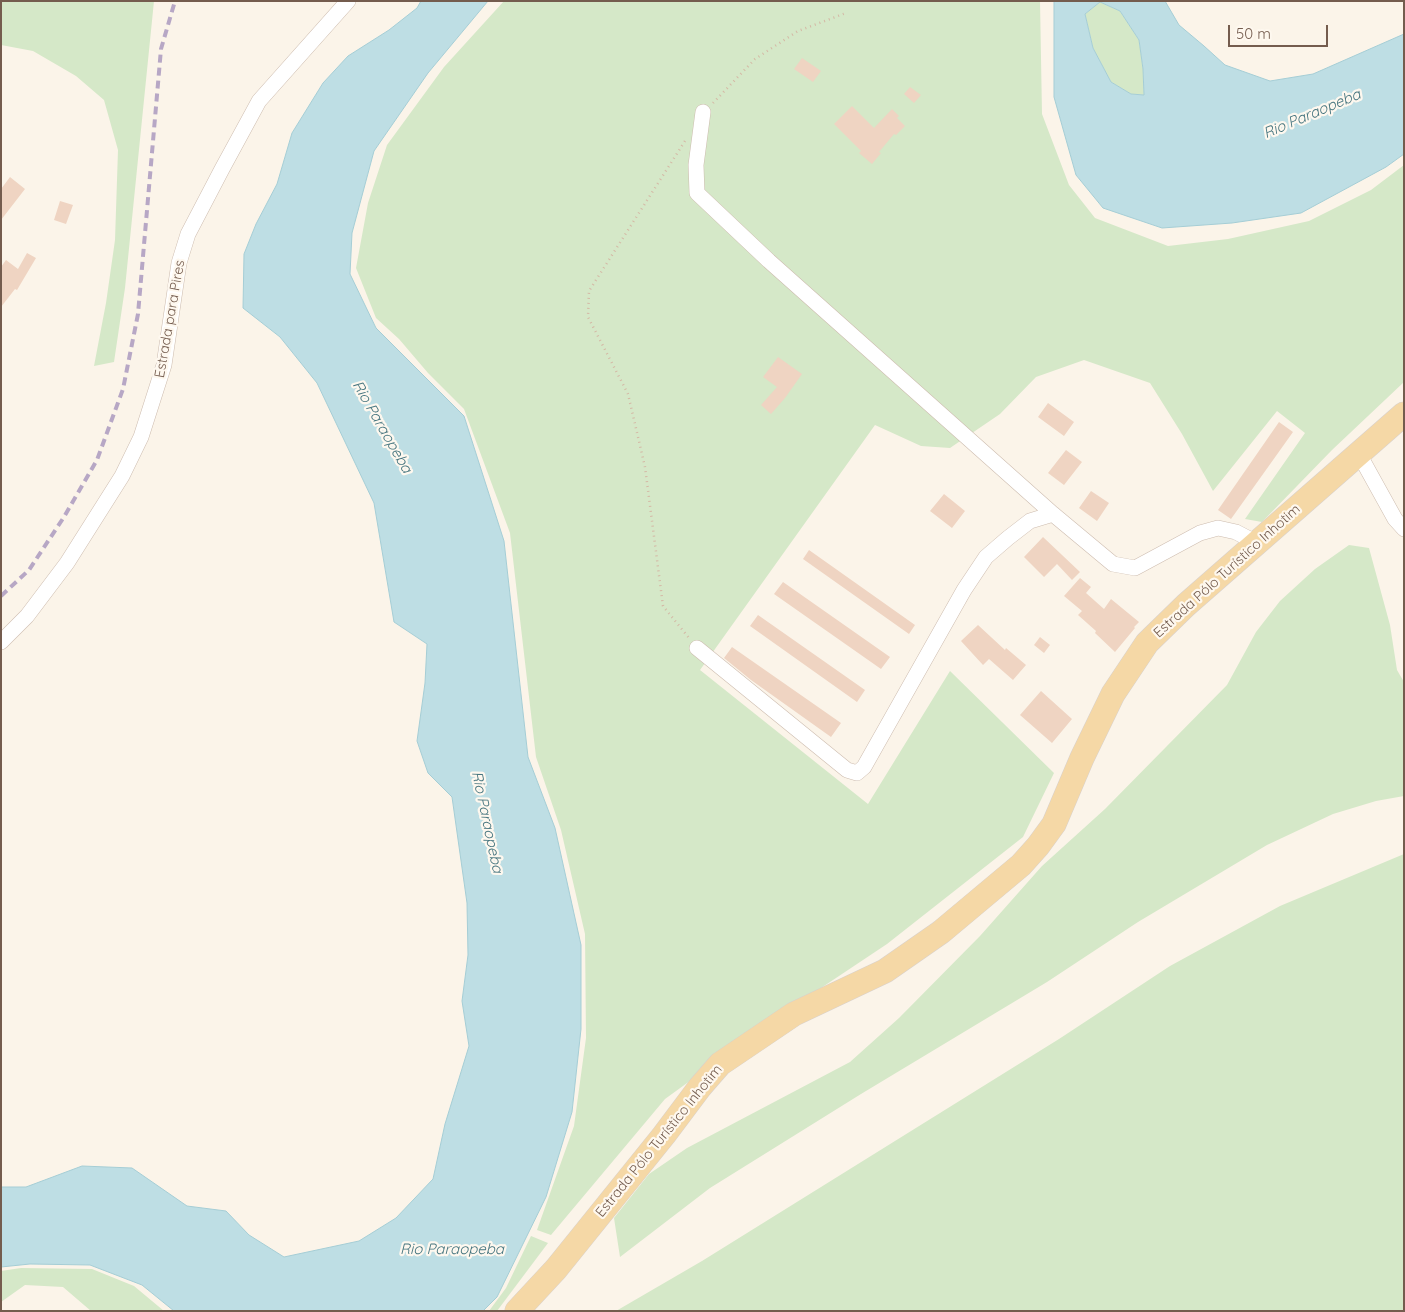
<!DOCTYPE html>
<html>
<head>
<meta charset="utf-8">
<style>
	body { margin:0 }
	#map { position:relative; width:1405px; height:1312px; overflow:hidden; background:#fbf4e9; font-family:Quicksand,sans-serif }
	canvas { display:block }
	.frame { position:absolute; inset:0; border:2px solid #745c4e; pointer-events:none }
	.scale { position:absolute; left:1228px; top:25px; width:100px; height:22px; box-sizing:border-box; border:2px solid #745c4e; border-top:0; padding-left:6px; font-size:15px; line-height:18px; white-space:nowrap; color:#745c4e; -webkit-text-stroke:4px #fef8ef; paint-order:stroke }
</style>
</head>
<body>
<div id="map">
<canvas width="1405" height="1312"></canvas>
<div class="frame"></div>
<div class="scale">50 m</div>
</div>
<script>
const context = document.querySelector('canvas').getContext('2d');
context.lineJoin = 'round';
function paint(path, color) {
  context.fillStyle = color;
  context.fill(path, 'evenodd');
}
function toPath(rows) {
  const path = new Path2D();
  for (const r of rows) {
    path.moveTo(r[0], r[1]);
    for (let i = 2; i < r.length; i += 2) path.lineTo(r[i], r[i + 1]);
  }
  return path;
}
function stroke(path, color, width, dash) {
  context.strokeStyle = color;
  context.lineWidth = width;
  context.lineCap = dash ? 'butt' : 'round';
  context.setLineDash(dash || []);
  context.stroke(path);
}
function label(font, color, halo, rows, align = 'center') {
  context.font = font + ' Quicksand,sans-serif';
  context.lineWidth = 4.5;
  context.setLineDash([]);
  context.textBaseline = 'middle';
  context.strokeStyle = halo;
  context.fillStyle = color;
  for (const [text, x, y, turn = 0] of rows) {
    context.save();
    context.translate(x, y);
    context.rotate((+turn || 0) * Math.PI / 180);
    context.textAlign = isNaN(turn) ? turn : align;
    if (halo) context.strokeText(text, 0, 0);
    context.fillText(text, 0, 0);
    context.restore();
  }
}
const green = toPath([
	[1,1,154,1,125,288,114,362,94,366,106,303,115,240,118,150,104,100,76,76,33,51,1,45],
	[504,1,1040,1,1042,114,1069,185,1095,218,1168,246,1228,239,1309,221,1371,190,1404,165,1404,382,1332,450,1262,522,1245,519,1305,433,1277,411,1213,491,1182,434,1150,383,1084,360,1036,377,1000,414,950,448,921,446,875,425,700,670,868,804,950,671,1054,773,1023,837,887,944,785,1012,665,1099,551,1235,537,1230,574,1126,586,1038,585,934,561,830,536,757,510,533,464,409,428,373,399,339,376,318,356,268,368,203,387,145,444,67],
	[1100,2,1120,11,1139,40,1143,69,1144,95,1131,94,1111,82,1093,48,1085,14],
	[1349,545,1369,548,1390,625,1397,670,1404,682,1404,796,1376,801,1333,814,1267,845,1138,922,1047,982,861,1094,710,1188,620,1257,614,1218,649,1174,687,1148,850,1062,899,1018,980,936,1042,866,1105,809,1227,685,1256,632,1280,601,1315,569],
	[1404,854,1404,1311,616,1311,702,1261,1059,1039,1170,966,1280,906],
	[531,1236,548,1243,497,1311,489,1311,506,1288],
	[21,1268,92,1269,134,1286,164,1311,91,1311,63,1287,25,1285,1,1302,1,1271]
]);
const water = toPath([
	[421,1,488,1,428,73,374,151,352,233,350,274,376,328,464,416,504,541,528,757,555,828,581,945,581,1029,572,1112,546,1197,497,1297,483,1311,174,1311,142,1285,90,1265,30,1264,1,1267,1,1187,26,1187,82,1166,132,1168,187,1206,226,1211,249,1235,284,1257,359,1241,396,1218,433,1179,445,1124,469,1046,462,1001,468,955,467,903,452,797,428,773,417,741,425,683,427,644,394,622,374,503,317,383,280,337,243,308,244,254,256,224,277,184,292,133,323,83,348,56,389,30,417,8,421,1],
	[1054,1,1165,1,1179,25,1204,46,1225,65,1270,81,1313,74,1404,34,1404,154,1386,167,1301,213,1232,223,1162,228,1103,208,1076,175,1054,97,1054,1],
	[1100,2,1120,11,1139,40,1143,69,1144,95,1131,94,1111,82,1093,48,1085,14,1100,2]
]);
const building = toPath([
	[802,58,821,71,813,82,794,69],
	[910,87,921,95,914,103,904,94],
	[852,106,874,128,892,109,899,116,897,118,905,126,896,135,894,134,879,152,881,153,872,164,859,153,861,151,834,124],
	[10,177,25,189,1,220,1,189],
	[60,201,73,205,66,224,54,220],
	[27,253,36,258,17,290,15,289,1,307,1,267,6,260,18,269],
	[778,357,802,374,785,398,771,414,761,405,777,387,763,377],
	[1048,403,1074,422,1064,436,1038,417],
	[1279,422,1293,432,1231,519,1218,510],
	[1066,450,1082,462,1064,485,1048,473],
	[1091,491,1109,503,1097,521,1079,508],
	[944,494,965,511,952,528,930,511],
	[1043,537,1080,572,1072,580,1057,564,1044,577,1024,557],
	[809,550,915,625,909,634,803,559],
	[1080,578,1091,587,1086,593,1104,609,1111,599,1139,622,1134,627,1135,628,1115,652,1095,633,1096,631,1078,615,1082,611,1064,596],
	[783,582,890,657,881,669,774,594],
	[758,615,865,690,857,702,750,626],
	[978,625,1005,650,1006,648,1026,665,1013,680,989,659,983,665,961,641],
	[1040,637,1050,645,1044,653,1034,645],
	[732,647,841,723,831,737,751,680,724,658],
	[1041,691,1072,719,1052,743,1020,715]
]);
const path = toPath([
	[713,103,755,59,798,31,846,13],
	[685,141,589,291,588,317,628,394,645,467,663,606,689,638]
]);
const street = toPath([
	[703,112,696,165,697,193,769,261,1053,514,1113,564,1135,568,1200,533,1218,528,1236,532,1257,543],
	[1359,454,1395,519,1404,529],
	[1,642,27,616,67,563,122,476,141,437,164,365,179,263,188,234,222,169,259,101,348,1],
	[697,648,847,770,857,773,864,767,964,590,986,557,1008,538,1030,521,1053,514]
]);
const primary = toPath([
	[517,1311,556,1269,664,1135,700,1087,720,1064,794,1014,885,971,941,932,1021,865,1038,846,1054,824,1082,758,1113,694,1147,643,1186,605,1404,414]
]);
const rail = toPath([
	[1,596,29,570,64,517,97,460,123,389,138,314,161,49,175,1]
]);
const streetNames = [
	["Estrada para Pires",170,319,-80],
	["Estrada Pólo Turístico Inhotim",1227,571,-42],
	["Estrada Pólo Turístico Inhotim",659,1141,-51]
];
const waterNames = [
	["Rio Paraopeba",1312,114,-23],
	["Rio Paraopeba",382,427,60],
	["Rio Paraopeba",487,822,78],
	["Rio Paraopeba",452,1249]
];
paint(green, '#d5e8c8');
paint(water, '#bedee4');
stroke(water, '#a5cdd5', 1);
paint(building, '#efd4c2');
stroke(street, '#cdbcaf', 16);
stroke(primary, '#d8d1cd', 25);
stroke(path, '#d4b8a5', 2.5, [1, 4]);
stroke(street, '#fff', 15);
stroke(primary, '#f5d8a6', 24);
stroke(rail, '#b7a7c5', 4, [8, 5]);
label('14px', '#745c4e', '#fef8ef', streetNames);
label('italic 15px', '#46757f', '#fef8ef', waterNames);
</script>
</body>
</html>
